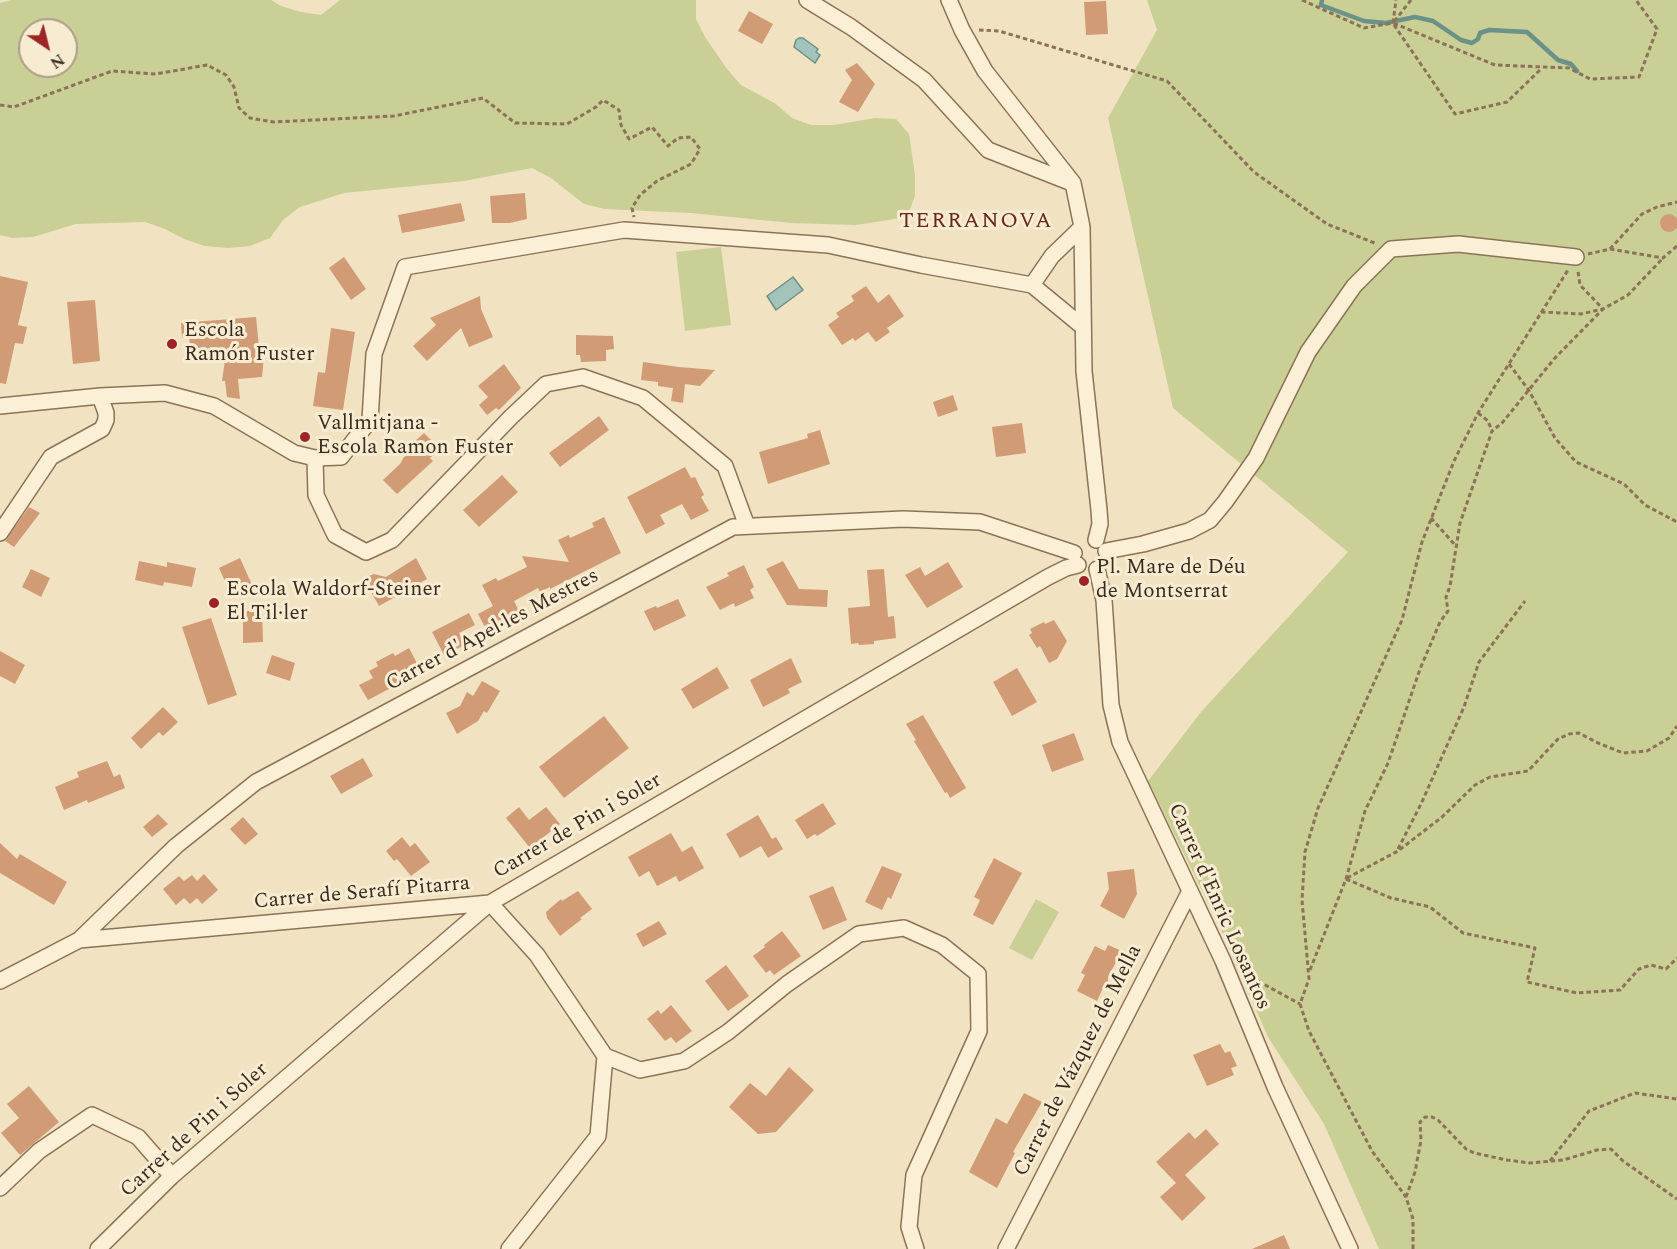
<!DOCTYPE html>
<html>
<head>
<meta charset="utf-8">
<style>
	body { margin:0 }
	#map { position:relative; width:1677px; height:1249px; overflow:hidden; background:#f1e2c2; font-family:Spectral,serif }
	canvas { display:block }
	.north { position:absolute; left:18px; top:18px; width:60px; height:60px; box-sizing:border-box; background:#f7ecd2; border:2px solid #ab9f8a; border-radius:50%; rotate:145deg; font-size:16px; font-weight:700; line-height:24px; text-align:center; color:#3a2b1d }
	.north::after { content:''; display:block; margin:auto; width:21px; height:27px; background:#9e2426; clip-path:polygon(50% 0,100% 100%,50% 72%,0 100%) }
</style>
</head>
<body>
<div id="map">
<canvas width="1677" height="1249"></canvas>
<div class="north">N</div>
</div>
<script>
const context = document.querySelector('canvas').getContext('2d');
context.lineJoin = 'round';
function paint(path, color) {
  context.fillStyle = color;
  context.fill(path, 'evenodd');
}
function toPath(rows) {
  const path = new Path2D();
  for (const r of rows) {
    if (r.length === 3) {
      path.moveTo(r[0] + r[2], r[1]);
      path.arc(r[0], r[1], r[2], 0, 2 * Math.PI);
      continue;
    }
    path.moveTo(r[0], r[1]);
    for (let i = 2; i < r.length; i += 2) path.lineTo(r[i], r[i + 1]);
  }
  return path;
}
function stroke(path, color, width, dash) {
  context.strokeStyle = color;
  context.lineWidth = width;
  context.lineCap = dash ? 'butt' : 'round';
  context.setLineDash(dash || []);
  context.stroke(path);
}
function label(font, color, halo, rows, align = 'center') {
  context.font = font + ' Spectral,serif';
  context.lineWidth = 6;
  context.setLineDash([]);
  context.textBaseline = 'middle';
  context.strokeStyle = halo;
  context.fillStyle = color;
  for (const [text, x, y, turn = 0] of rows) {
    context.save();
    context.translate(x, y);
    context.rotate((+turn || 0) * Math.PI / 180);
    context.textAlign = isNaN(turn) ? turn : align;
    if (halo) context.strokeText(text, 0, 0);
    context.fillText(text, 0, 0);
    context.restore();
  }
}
const green = toPath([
	[11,0,271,0,281,6,301,12,321,15,340,0,696,0,696,19,705,37,727,69,741,85,776,104,792,118,811,125,834,125,875,118,896,119,909,134,915,175,915,196,907,217,856,225,792,223,691,213,605,209,584,204,551,178,532,168,464,181,344,193,300,207,283,220,270,238,250,246,228,248,205,246,184,239,165,229,145,222,76,224,33,237,12,238,0,235,0,3],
	[30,30,66,30,66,66,30,66],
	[1147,0,1677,0,1677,1249,1379,1249,1324,1124,1268,1037,1219,925,1148,781,1201,712,1348,552,1173,408,1108,118,1157,30],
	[721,247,731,325,685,331,676,252],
	[1036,899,1059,912,1032,960,1009,948]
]);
const water = toPath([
	[799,38,803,38,818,49,816,52,820,55,815,63,794,47,796,40,799,38],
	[793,277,803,290,776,310,767,296,793,277]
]);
const stream = toPath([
	[1322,0,1321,5,1364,21,1386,23,1415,17,1433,21,1461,40,1472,43,1478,39,1480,33,1489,30,1527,32,1558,60,1571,64,1577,71]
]);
const building = toPath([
	[1106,1,1108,34,1086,35,1084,2],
	[749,11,773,24,762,44,738,31],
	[857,63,875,84,858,112,839,102,852,80,845,70],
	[525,193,527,219,510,223,492,223,490,196],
	[461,203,465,221,402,233,398,215],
	[1669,223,9],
	[344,257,366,289,351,300,329,268],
	[0,276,28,282,18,325,27,327,23,344,15,343,6,384,0,383],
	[866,286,878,303,889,294,904,316,887,328,890,332,876,342,868,332,855,341,853,338,842,345,828,325,839,317,836,313,854,301,851,296],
	[480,296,481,309,493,337,469,347,461,328,427,361,413,346,436,325,430,318],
	[95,300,100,361,73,364,67,302],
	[256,317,260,357,264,357,262,377,238,379,240,399,227,397,225,381,222,381,226,353,191,356,189,337,182,338,181,323],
	[331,328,355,332,343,410,313,406,318,372,325,373],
	[576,335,613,336,614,349,606,350,606,361,581,362,580,355,576,355],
	[643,362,679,367,715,370,700,386,685,384,683,403,671,401,673,388,658,386,658,382,641,380],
	[504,364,521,388,499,410,496,408,487,415,479,405,488,397,478,386],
	[953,395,958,410,938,417,933,402],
	[599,416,609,430,560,467,549,453],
	[1022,423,1026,453,996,457,992,427],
	[820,430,830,464,768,484,759,452,808,438,807,434],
	[424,433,440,449,430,458,433,461,397,494,383,480,400,464,404,457,416,451,411,445],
	[685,467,691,478,695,477,704,495,701,497,709,511,691,520,682,504,660,515,665,524,646,534,627,497],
	[502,475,518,492,479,527,463,510],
	[29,507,40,513,14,547,5,541],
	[604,517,621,553,550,589,550,587,540,592,538,588,514,601,519,611,485,627,478,614,493,606,482,585,496,578,498,581,527,567,522,556,569,562,558,540,569,535,570,538,594,527,592,523],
	[240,558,253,587,232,597,219,568],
	[416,558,427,579,379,606,367,585,367,581,369,576,374,574,386,577],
	[139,561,167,567,167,562,196,568,192,587,164,582,163,586,135,580],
	[783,561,799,589,828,590,827,607,787,605,766,569],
	[948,562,963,587,927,608,905,575,920,567,925,576],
	[744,565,754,587,750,590,754,598,735,607,734,603,720,610,706,587,729,576,727,573],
	[31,569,50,578,41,597,22,587],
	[884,569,888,617,894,616,896,638,874,641,874,644,859,645,858,643,851,644,848,608,870,606,867,570],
	[678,599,686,616,654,631,644,611,656,606,657,608],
	[243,611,262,611,263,642,243,643],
	[469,613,475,625,459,633,465,645,444,655,432,632],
	[211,618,237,695,208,705,182,627],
	[1054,620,1067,641,1057,659,1049,663,1040,646,1037,648,1029,635,1032,633,1030,629,1044,622,1045,624],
	[409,648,419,667,405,674,408,679,368,700,359,685,373,678,369,671,378,666,376,662,393,653,395,656],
	[0,651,25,665,15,684,0,676],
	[272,655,295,663,290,681,266,673],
	[791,658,802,682,788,689,790,693,763,707,750,680],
	[717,667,729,688,693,709,681,689],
	[1017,668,1037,702,1012,716,993,682],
	[482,681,500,691,487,713,484,711,478,721,457,734,446,713,460,706,467,692,473,696],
	[163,707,178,722,163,736,159,732,141,749,131,738],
	[923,715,966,788,950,798,947,792,945,793,914,741,916,740,906,724],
	[604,716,629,748,564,798,539,767],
	[1074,733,1084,760,1052,772,1042,745],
	[363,758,373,776,341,794,330,776],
	[107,761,114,777,120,774,125,788,88,803,87,800,64,810,55,787,79,777,77,772],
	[823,803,836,824,817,836,815,834,807,839,795,820],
	[519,807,529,820,546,807,560,824,530,848,506,818],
	[158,814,168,824,152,837,143,827],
	[758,815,772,839,776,837,783,849,768,858,761,846,740,858,726,834],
	[243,817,258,834,245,845,230,829],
	[671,833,682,852,692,846,704,868,679,882,676,876,657,886,649,871,639,877,628,857],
	[402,837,410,847,415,843,430,862,411,876,397,859,394,861,386,851],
	[0,843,17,859,20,854,67,882,54,905,0,873],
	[994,858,1022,873,993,925,973,915,980,900,974,897],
	[882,866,902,874,891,899,888,897,882,910,865,902],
	[1134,869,1137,894,1124,919,1100,906,1109,889,1107,872],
	[204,874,218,890,202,904,197,898,190,904,184,898,176,905,163,889,179,876,184,881,192,875,197,881],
	[833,886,847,920,823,930,809,896],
	[578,891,592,909,580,918,582,919,560,936,547,918,546,912,561,899,562,901],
	[659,921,667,934,643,947,636,934],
	[782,931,801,956,774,975,770,970,766,973,753,956,765,947,764,945],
	[1108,945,1122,951,1108,977,1108,986,1102,990,1097,1001,1077,991,1085,975,1081,973,1095,946,1105,951],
	[726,965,749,996,728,1011,705,981],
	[671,1005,692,1031,676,1043,671,1037,665,1041,647,1019,658,1010,661,1014],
	[1220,1044,1225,1053,1230,1051,1237,1066,1231,1068,1234,1075,1207,1086,1193,1055],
	[789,1067,814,1090,776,1132,758,1134,729,1107,750,1083,766,1096],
	[29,1086,59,1122,20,1155,1,1133,19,1118,7,1104],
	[1024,1093,1042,1102,1013,1152,1015,1153,997,1188,969,1172,996,1118,1007,1124],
	[1206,1129,1219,1144,1185,1175,1206,1198,1182,1221,1160,1197,1176,1183,1156,1162,1189,1132,1195,1139],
	[1284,1235,1290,1249,1252,1249]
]);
const path = toPath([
	[1302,0,1364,28,1393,23,1396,0],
	[1411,0,1393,23,1495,65,1569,68,1590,79,1639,77,1657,29,1636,0],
	[1394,25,1455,114,1507,102,1542,68],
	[979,30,999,31,1167,81,1254,172,1327,224,1377,244],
	[0,105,14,107,112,71,156,74,207,65,226,75,234,87,239,108,250,118,274,122,394,116,483,98,515,123,567,124,596,107,603,100,619,110,621,125,629,139,652,127,668,146,678,138,691,137,700,149,691,164,657,181,640,195,632,208,634,217],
	[1610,249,1642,214,1657,207,1677,202],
	[1588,254,1610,249,1663,258,1677,246],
	[1541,312,1581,314,1603,309,1628,295,1663,258],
	[1509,364,1528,389,1555,438,1576,462,1624,484,1645,505,1677,522],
	[1478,413,1488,421,1492,431],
	[1431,518,1456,546],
	[1398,849,1421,804,1464,707,1479,662,1525,601],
	[1347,878,1398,851,1442,817,1475,785,1490,777,1528,771,1558,739,1569,734,1579,733,1598,743,1623,753,1647,751,1669,738,1677,726],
	[1346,879,1391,898,1430,907,1463,933,1535,948,1527,982,1577,993,1620,990,1639,969,1651,965,1666,969,1677,958],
	[1310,970,1346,879,1365,811,1388,763,1420,669,1440,622,1448,611,1446,597,1450,586,1460,523,1492,431,1502,423,1554,359,1603,309,1580,285,1578,271],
	[1245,974,1300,1004],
	[1550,1161,1589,1111,1635,1093,1677,1099],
	[1406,1197,1415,1172,1421,1140,1420,1122,1425,1117,1432,1117,1438,1120,1466,1149,1474,1153,1507,1160,1530,1163,1563,1160,1597,1150,1611,1149,1623,1161,1677,1199],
	[1413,1249,1413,1219,1406,1197,1372,1151,1309,1031,1300,1004,1309,979,1302,900,1305,852,1318,808,1402,620,1422,542,1454,461,1478,413,1568,270]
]);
const minor = toPath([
	[807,0,851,27,924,80,988,150,1072,183],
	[949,0,962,30,985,71,1073,183,1082,227,1084,371,1099,510,1100,524,1096,540],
	[1032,285,1052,256,1082,227],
	[0,406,100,396,165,393,214,406,294,453,315,458,341,457,370,420,374,354,405,267,624,230,828,245,921,265,1032,285,1083,327],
	[315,458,316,495,335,535,366,552,392,540,511,417,546,384,583,377,643,398,725,466,747,526],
	[0,533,51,457,102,429,106,420,106,413,100,396],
	[1106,551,1143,544,1189,531,1210,520,1225,502,1256,458,1308,352,1354,286,1391,249,1458,244,1576,257],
	[1097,569,1104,600,1111,705,1120,742,1223,961,1275,1087,1350,1249],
	[79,940,490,903,537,955,605,1056,640,1070,684,1061,728,1032,787,984,859,934,904,928,942,945,978,974,979,1031,914,1175,909,1227,916,1249],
	[0,981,79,940,176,846,256,782,733,527,903,519,980,522,1074,553],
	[0,1188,39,1151,92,1115,138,1137,172,1176],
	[98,1249,172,1176,490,903,1048,577,1066,568,1078,565],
	[509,1249,598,1136,605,1056],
	[1006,1249,1189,893]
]);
const markers = [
	[172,344,6,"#9e2426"],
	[305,437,6,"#9e2426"],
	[1084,581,6,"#9e2426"],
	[214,603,6,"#9e2426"]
];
const poiNames = [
	["Escola",184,332],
	["Ramón Fuster",184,356],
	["Vallmitjana -",317,425],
	["Escola Ramon Fuster",317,449],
	["Pl. Mare de Déu",1096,569],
	["de Montserrat",1096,593],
	["Escola Waldorf-Steiner",226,591],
	["El Til·ler",226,615]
];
const streetNames = [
	["Carrer d'Apel·les Mestres",493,631,-28],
	["Carrer de Pin i Soler",578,827,-30],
	["Carrer de Serafí Pitarra",362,894,-5],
	["Carrer d'Enric Losantos",1218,907,66],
	["Carrer de Vázquez de Mella",1079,1061,-63],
	["Carrer de Pin i Soler",195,1131,-42]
];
const neighbourhoodNames = [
	["TERRANOVA",976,223]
];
paint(green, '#c9cf95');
paint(water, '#a4c3ba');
stroke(water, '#6b9288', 1.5);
stroke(stream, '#6b9288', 4.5);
paint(building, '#d19b75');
stroke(minor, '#8c7358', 18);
stroke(path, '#8c7358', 3, [4.5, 3]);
stroke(minor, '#fbefd6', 15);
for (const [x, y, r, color] of markers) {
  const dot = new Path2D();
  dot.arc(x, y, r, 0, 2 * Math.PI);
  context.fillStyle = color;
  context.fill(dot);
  stroke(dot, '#f7ecd2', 2);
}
label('21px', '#3a2b1d', '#f7ecd2', poiNames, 'left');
label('21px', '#3a2b1d', '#f7ecd2', streetNames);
context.letterSpacing = '1.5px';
label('22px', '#6a2a1a', '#f7ecd2', neighbourhoodNames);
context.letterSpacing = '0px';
</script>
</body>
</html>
